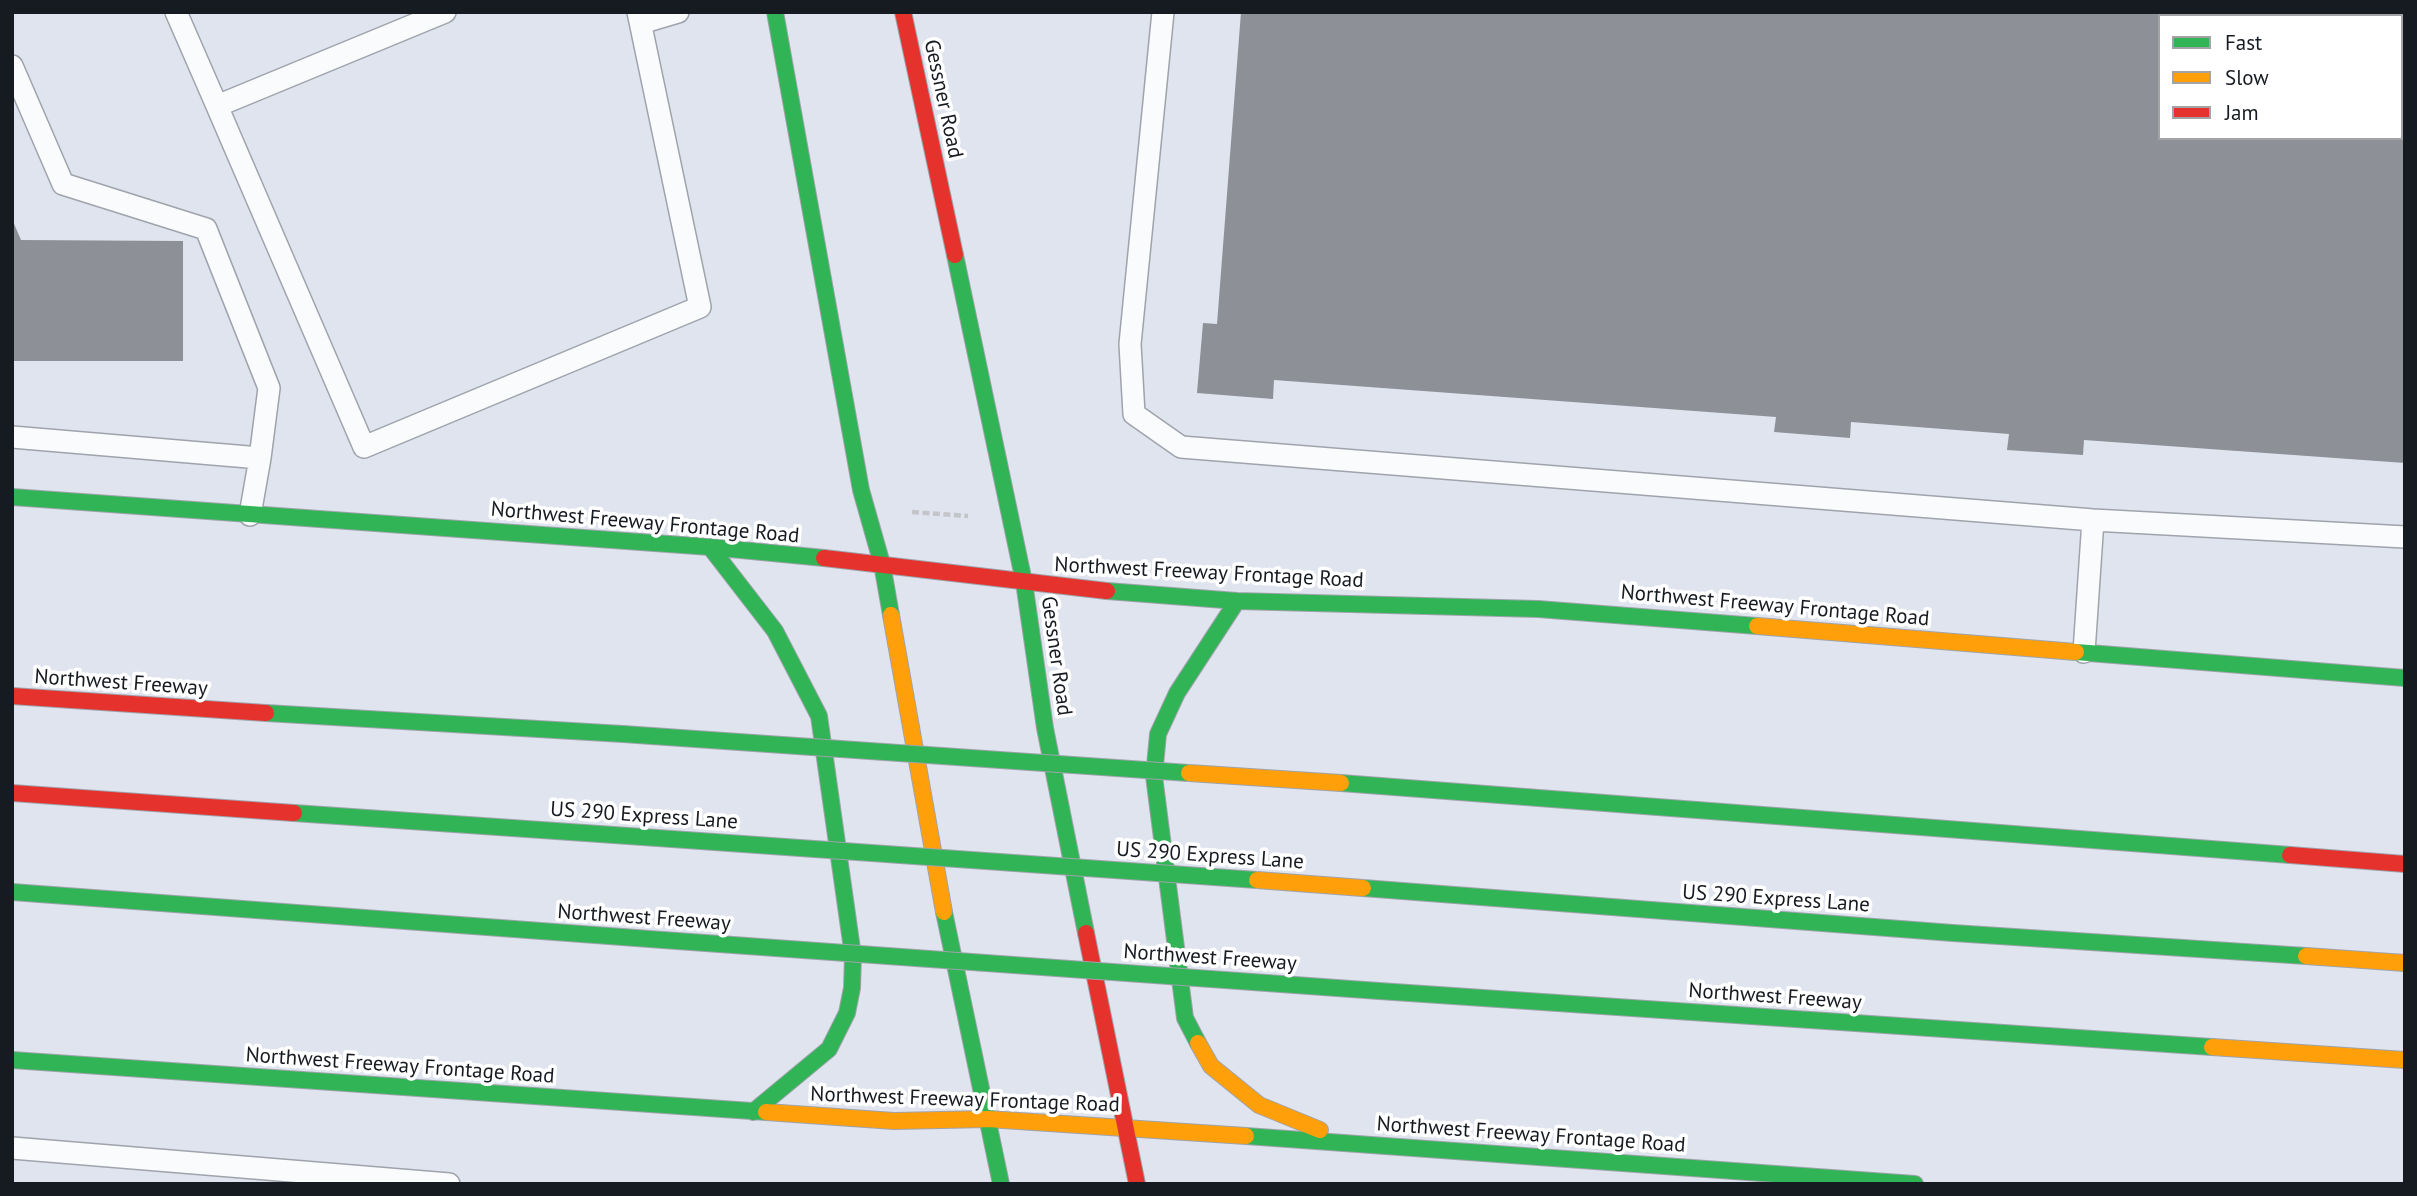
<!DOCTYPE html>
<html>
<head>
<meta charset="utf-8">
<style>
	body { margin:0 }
	#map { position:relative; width:2417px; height:1196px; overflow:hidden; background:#dfe4ef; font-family:"PT Sans",sans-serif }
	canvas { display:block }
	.frame { position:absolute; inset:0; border:14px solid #161a21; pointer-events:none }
	.legend { position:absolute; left:2158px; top:14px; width:245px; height:126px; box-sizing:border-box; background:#fff; border:2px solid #a2a3a6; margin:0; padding:9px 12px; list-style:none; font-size:21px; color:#161a21 }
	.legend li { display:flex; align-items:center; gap:14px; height:35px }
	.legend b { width:35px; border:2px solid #a2a3a6 }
</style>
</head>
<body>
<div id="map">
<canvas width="2417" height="1196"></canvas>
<div class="frame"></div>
<ul class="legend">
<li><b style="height:9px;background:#30b455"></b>Fast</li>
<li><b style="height:9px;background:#ff9f0a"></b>Slow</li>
<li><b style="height:9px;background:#e5322d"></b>Jam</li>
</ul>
</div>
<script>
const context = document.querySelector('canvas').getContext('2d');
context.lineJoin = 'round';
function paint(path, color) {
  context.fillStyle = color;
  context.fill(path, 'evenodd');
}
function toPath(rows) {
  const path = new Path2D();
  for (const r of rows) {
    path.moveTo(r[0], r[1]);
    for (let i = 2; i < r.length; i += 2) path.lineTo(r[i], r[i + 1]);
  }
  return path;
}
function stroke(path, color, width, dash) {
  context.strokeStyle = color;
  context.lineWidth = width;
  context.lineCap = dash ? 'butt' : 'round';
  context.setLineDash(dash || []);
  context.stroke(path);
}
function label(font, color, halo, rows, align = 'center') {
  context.font = font + ' "PT Sans",sans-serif';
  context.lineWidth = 7;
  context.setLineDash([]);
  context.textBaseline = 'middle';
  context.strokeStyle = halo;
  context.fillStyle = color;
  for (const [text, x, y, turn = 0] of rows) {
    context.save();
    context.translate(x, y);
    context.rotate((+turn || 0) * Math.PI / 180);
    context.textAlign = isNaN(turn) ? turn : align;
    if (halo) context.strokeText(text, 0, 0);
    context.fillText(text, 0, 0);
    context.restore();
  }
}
const building = toPath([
	[1241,12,2193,14,2193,16,2160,16,2160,138,2401,138,2401,29,2405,29,2405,463,2084,440,2083,455,2007,450,2009,434,1851,422,1850,438,1774,432,1776,417,1274,380,1273,399,1197,393,1203,323,1217,324],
	[12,219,21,240,183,241,183,361,12,361]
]);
const path = toPath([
	[912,512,968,516]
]);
const lane = toPath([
	[176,12,217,106],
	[445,12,217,106,364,447,700,307,638,12],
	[1163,12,1130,344,1134,414,1181,447,2093,520,2405,537],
	[641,23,678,12],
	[12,66,63,184,206,229,269,388,260,458,250,515],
	[12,437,260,458],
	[2084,652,2093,520],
	[12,1148,449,1184]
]);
const fast = toPath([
	[775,12,861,490,882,564,891,615],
	[955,255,1024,582,1045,728,1086,933],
	[12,497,710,547,824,558],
	[710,547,775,631,819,716,853,956,852,988,847,1013,829,1049,753,1112],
	[1107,591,1237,601,1538,609,1757,626],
	[2076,652,2405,678],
	[266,713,623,734],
	[1341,783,2290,855],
	[294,813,643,837],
	[1363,888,1953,933,2306,956],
	[12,892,663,940],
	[944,912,1001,1184],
	[1379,991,2212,1047],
	[1198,1043,1185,1018,1154,776,1158,734,1177,693,1237,601],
	[12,1060,766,1112],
	[1246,1136,1915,1184]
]);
const slow = toPath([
	[891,615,944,912],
	[1757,626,2076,652],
	[2306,956,2405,963],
	[1198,1043,1211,1066,1259,1105,1320,1130],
	[2212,1047,2405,1060],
	[766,1112,894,1121,988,1119,1246,1136]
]);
const jam = toPath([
	[903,12,955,255],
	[824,558,1107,591],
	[12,696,266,713],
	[12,793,294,813],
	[2290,855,2405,864],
	[1086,933,1137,1184]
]);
const fastBridge = toPath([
	[623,734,1189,773],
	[643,837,1257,880],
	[663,940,1379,991]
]);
const slowBridge = toPath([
	[1189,773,1341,783],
	[1257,880,1363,888]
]);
const streetNames = [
	["Gessner Road",943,99,78],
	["Northwest Freeway Frontage Road",645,523,5],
	["Northwest Freeway Frontage Road",1209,573,3],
	["Northwest Freeway Frontage Road",1775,606,5],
	["Gessner Road",1056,656,82],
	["Northwest Freeway",121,683,4],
	["US 290 Express Lane",644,816,4],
	["US 290 Express Lane",1210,856,4],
	["US 290 Express Lane",1776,899,4],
	["Northwest Freeway",644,918,4],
	["Northwest Freeway",1210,958,4],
	["Northwest Freeway",1775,997,4],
	["Northwest Freeway Frontage Road",400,1066,4],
	["Northwest Freeway Frontage Road",965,1100,2],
	["Northwest Freeway Frontage Road",1531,1135,4]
];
paint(building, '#8e9098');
stroke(lane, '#9fa3ab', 24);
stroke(fast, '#9fa3ab', 18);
stroke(slow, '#9fa3ab', 18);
stroke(jam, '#9fa3ab', 18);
stroke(path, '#c3c5c8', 4.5, [7, 3.5]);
stroke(lane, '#fafbfd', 21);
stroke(fast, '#30b455', 16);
stroke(slow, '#ff9f0a', 16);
stroke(jam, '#e5322d', 16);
stroke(fastBridge, '#9fa3ab', 18, []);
stroke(slowBridge, '#9fa3ab', 18, []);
stroke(fastBridge, '#30b455', 16);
stroke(slowBridge, '#ff9f0a', 16);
label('21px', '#161a21', '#fff', streetNames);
</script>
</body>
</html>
